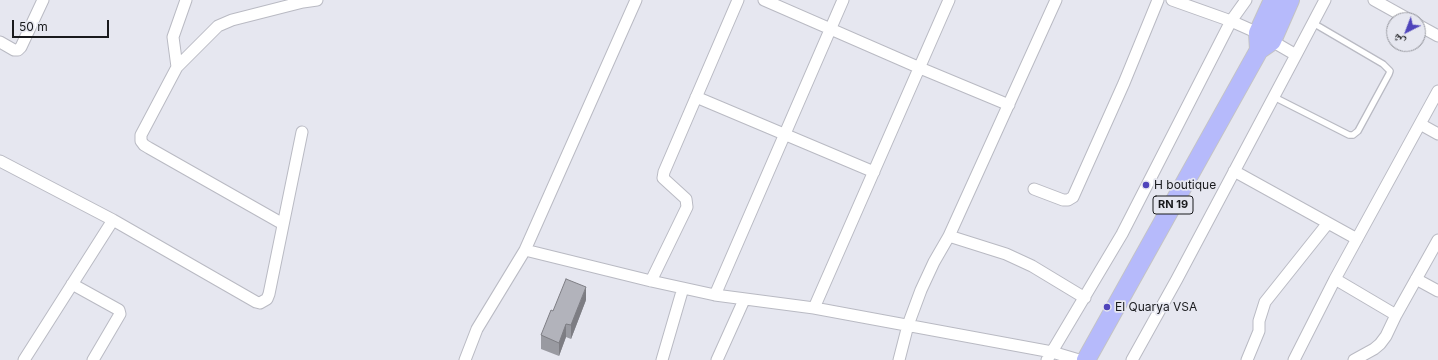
<!DOCTYPE html>
<html>
<head>
<meta charset="utf-8">
<style>
	body { margin:0 }
	#map { position:relative; width:1438px; height:360px; overflow:hidden; background:#e6e7f0; font-family:Inter,"Noto Naskh Arabic",sans-serif }
	canvas { display:block }
	.north { position:absolute; left:1386px; top:12px; width:40px; height:40px; box-sizing:border-box; background:#e6e7f0; border:1px solid #94959c; border-radius:50%; rotate:222deg; font-size:11px; font-weight:700; line-height:16px; text-align:center; color:#191a1d }
	.north::after { content:''; display:block; margin:auto; width:14px; height:18px; background:#4f44bb; clip-path:polygon(50% 0,100% 100%,50% 72%,0 100%) }
	.scale { position:absolute; left:12px; top:20px; width:97px; height:18px; box-sizing:border-box; border:2px solid #191a1d; border-top:0; padding-left:5px; font-size:12px; line-height:14px; white-space:nowrap; color:#191a1d; -webkit-text-stroke:3px #e6e7f0; paint-order:stroke }
</style>
</head>
<body>
<div id="map">
<canvas width="1438" height="360"></canvas>
<div class="north">ش</div>
<div class="scale">50 m</div>
</div>
<script>
const context = document.querySelector('canvas').getContext('2d');
context.lineJoin = 'round';
function toPath(rows) {
  const path = new Path2D();
  for (const r of rows) {
    path.moveTo(r[0], r[1]);
    for (let i = 2; i < r.length; i += 2) path.lineTo(r[i], r[i + 1]);
  }
  return path;
}
function stroke(path, color, width, dash) {
  context.strokeStyle = color;
  context.lineWidth = width;
  context.lineCap = dash ? 'butt' : 'round';
  context.setLineDash(dash || []);
  context.stroke(path);
}
function paint(path, color) {
  context.fillStyle = color;
  context.fill(path, 'evenodd');
}
function label(font, color, halo, rows, align = 'center') {
  context.font = font + ' Inter,sans-serif';
  context.lineWidth = 3.5;
  context.setLineDash([]);
  context.textBaseline = 'middle';
  context.strokeStyle = halo;
  context.fillStyle = color;
  for (const [text, x, y, turn = 0] of rows) {
    context.save();
    context.translate(x, y);
    context.rotate((+turn || 0) * Math.PI / 180);
    context.textAlign = isNaN(turn) ? turn : align;
    if (halo) context.strokeText(text, 0, 0);
    context.fillText(text, 0, 0);
    context.restore();
  }
}
const service = toPath([
	[1274,97,1349,135,1353,135,1358,131,1389,74,1390,71,1383,64,1313,23]
]);
const minor = toPath([
	[764,0,920,68,1009,105],
	[1056,0,949,236,1006,254,1032,266,1085,298],
	[1172,0,1231,21,1258,33,1296,55,1325,0],
	[1374,0,1410,20],
	[1418,25,1438,36],
	[0,42,14,50,18,50,21,47,43,0],
	[177,67,173,37,186,0],
	[696,97,874,172],
	[1420,124,1438,134],
	[0,161,113,220,256,302,260,303,267,299,269,294,302,132],
	[1234,171,1357,239],
	[1034,189,1063,200,1068,200,1073,197,1124,83,1158,0],
	[283,224,149,148,144,145,141,141,141,135,177,67,218,26,232,20,303,2,317,0],
	[525,250,636,0],
	[1335,279,1396,315,1438,240],
	[1416,279,1438,291],
	[651,281,687,207,686,199,663,178,664,172,738,0],
	[72,284,119,310,120,314,93,360],
	[715,295,843,0],
	[814,308,949,0],
	[24,360,113,220],
	[465,360,477,329,525,250,651,281,715,295,814,308,1052,352,1079,360],
	[662,360,683,288],
	[717,360,744,300],
	[899,360,908,325,921,290,934,262,949,236],
	[1047,360,1122,234,1231,21,1246,0],
	[1132,360,1177,279,1296,55],
	[1247,360,1259,331,1259,321,1265,302,1328,223],
	[1294,360,1335,279,1438,91],
	[1354,360,1374,349,1380,344,1386,336,1396,315]
]);
const trunk = toPath([
	[1259,50,1258,33,1273,0],
	[1086,360,1259,50,1272,41,1290,0]
]);
const wall = toPath([
	[586,300,571,339,566,337,559,356,541,349,541,335]
]);
const shadedWall = toPath([
	[586,287,586,300,571,339,571,325],
	[566,324,566,337,559,356,559,343]
]);
const building = toPath([
	[566,279,586,287,571,325,566,324,559,343,541,335,551,310,553,311,566,279]
]);
const markers = [
	[1146,185,4,"#4f44bb"],
	[1107,307,4,"#4f44bb"]
];
const shields = [
	[1173,205,40]
];
const shieldNames = [
	["RN 19",1173,205]
];
const poiNames = [
	["H boutique",1154,185],
	["El Quarya VSA",1115,307]
];
stroke(service, '#b9bac3', 8);
stroke(minor, '#b9bac3', 13);
stroke(trunk, '#c3c3c4', 20);
stroke(service, '#fff', 5.5);
stroke(minor, '#fff', 11);
stroke(trunk, '#b6bafb', 18);
paint(wall, '#999aa1');
paint(shadedWall, '#7d7d83');
paint(building, '#b2b3bb');
stroke(building, '#7d7d83', 1);
for (const [x, y, r, color] of markers) {
  const dot = new Path2D();
  dot.arc(x, y, r, 0, 2 * Math.PI);
  context.fillStyle = color;
  context.fill(dot);
  stroke(dot, '#e6e7f0', 1.5);
}
for (const [x, y, w] of shields) {
  const box = new Path2D();
  box.roundRect(x - w / 2, y - 9, w, 18, 3);
  context.fillStyle = '#e6e7f0';
  context.fill(box);
  stroke(box, '#191a1d', 1);
}
label('bold 11px', '#191a1d', null, shieldNames);
label('12px', '#191a1d', '#e6e7f0', poiNames, 'left');
</script>
</body>
</html>
